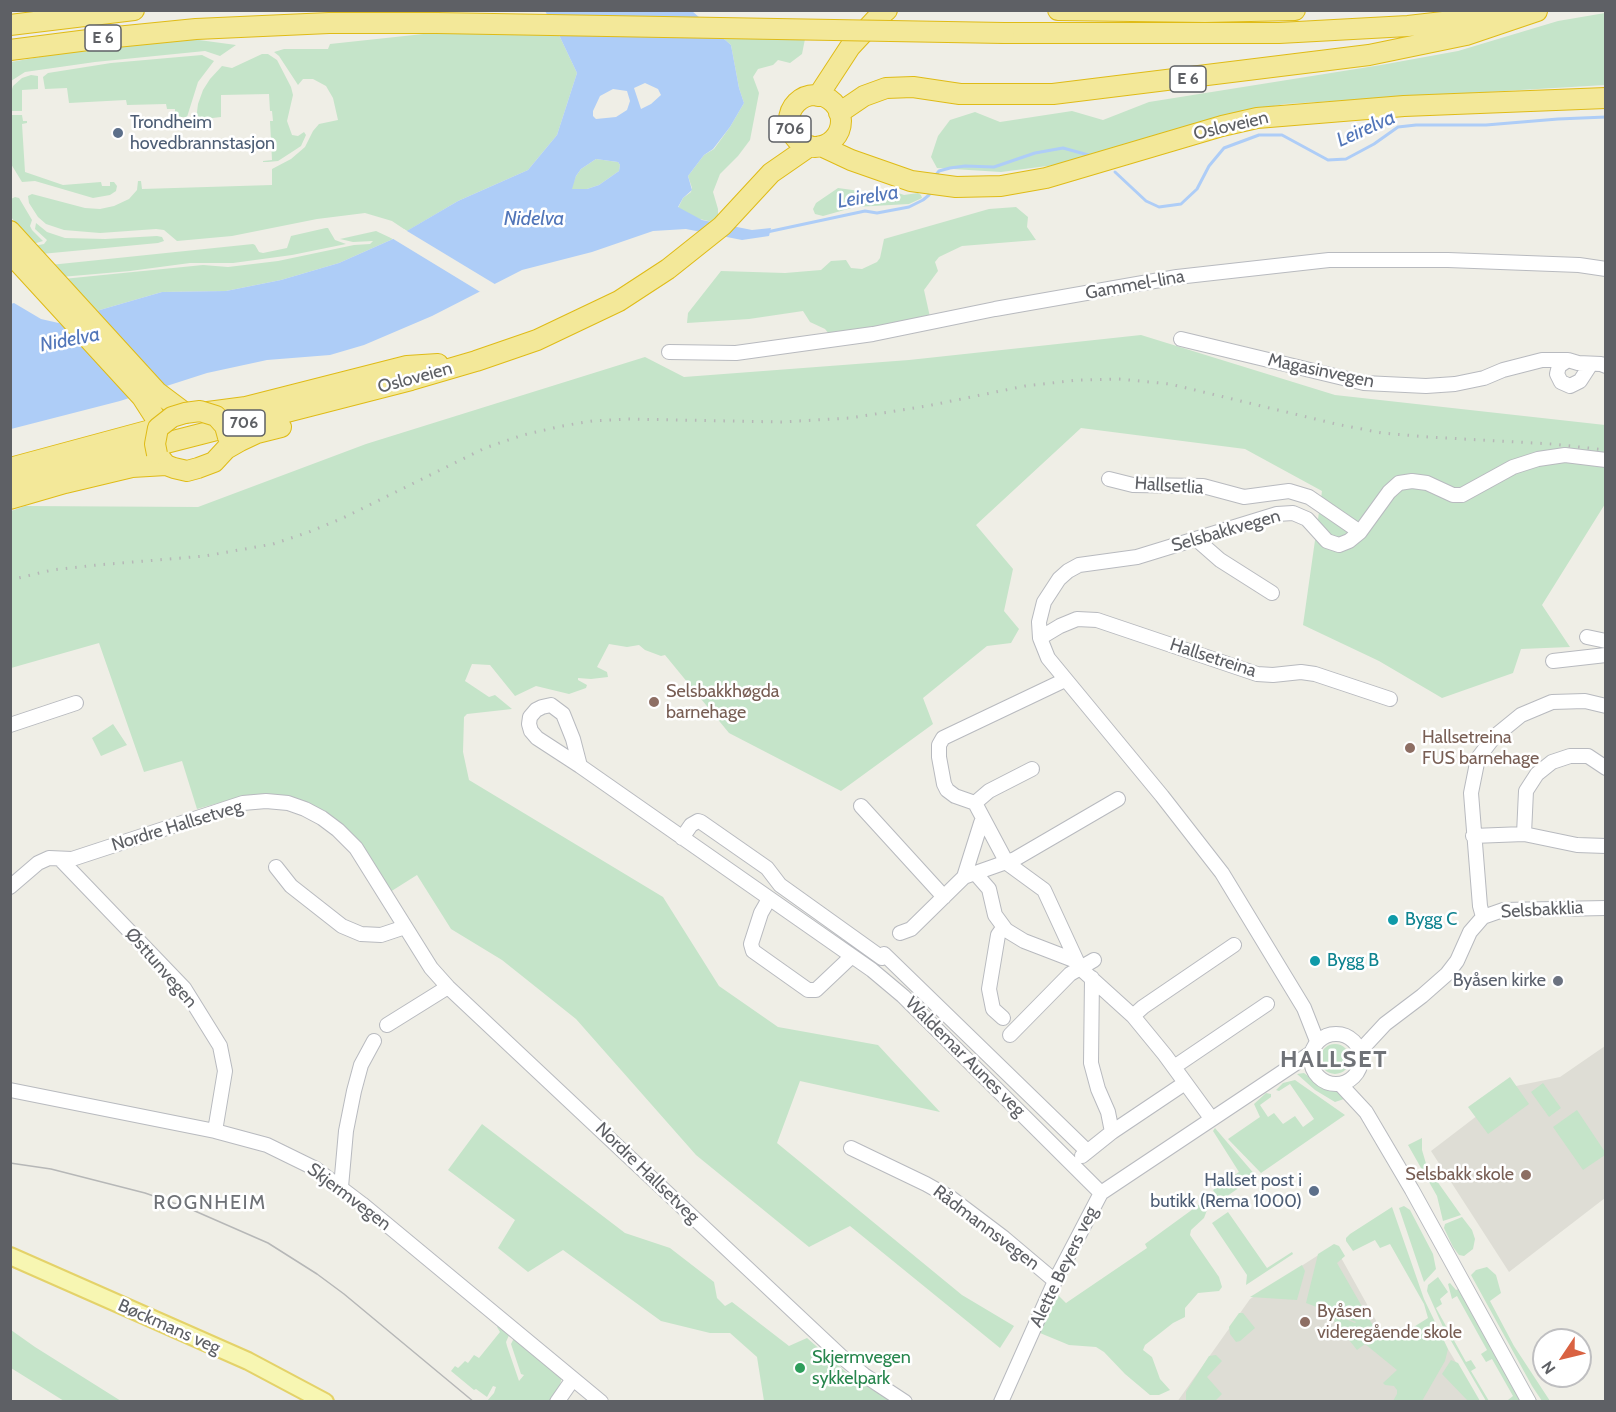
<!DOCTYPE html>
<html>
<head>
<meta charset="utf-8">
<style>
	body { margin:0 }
	#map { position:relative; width:1616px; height:1412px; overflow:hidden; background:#efeee6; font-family:Cabin,sans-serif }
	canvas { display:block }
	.frame { position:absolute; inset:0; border:12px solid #5e6065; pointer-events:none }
	.north { position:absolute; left:1532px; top:1328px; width:60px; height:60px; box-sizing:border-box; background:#fff; border:2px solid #bfbfc1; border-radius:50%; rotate:235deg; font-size:16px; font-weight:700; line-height:24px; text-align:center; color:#5e6065 }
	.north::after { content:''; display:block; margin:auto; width:21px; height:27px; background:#d96242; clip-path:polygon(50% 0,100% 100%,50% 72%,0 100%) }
</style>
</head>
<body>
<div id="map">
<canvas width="1616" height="1412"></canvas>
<div class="frame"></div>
<div class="north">N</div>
</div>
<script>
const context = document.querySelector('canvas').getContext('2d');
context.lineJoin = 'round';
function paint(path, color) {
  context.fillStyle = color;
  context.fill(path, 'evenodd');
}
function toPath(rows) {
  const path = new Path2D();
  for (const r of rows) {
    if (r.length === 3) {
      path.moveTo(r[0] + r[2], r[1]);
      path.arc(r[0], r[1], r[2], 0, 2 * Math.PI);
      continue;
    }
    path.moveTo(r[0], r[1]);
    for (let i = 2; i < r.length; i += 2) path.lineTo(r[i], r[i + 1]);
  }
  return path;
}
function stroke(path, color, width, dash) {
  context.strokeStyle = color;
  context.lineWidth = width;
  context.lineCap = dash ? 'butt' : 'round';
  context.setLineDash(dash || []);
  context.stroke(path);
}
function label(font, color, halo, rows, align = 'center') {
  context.font = font + ' Cabin,sans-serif';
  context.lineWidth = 5;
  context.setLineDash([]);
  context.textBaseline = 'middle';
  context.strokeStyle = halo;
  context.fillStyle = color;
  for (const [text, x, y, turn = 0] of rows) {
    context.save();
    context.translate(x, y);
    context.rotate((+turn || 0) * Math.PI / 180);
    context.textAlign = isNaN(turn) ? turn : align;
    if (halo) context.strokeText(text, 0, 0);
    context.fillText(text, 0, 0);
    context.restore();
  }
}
const education = toPath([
	[1605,1046,1605,1198,1509,1272,1431,1151,1516,1086,1560,1077],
	[1334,1245,1389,1344,1448,1349,1479,1401,1177,1402,1250,1299]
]);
const green = toPath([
	[1605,13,1605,85,1285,104,1220,116,1055,165,1001,172,937,168,931,157,938,136,950,120,975,112,1000,122,1072,111,1103,120,1149,102,1381,65,1458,51,1558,21],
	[442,32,559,35,577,73,557,135,528,170,458,201,407,231,392,221,365,213,317,219,232,236,177,241,164,230,156,229,100,233,64,230,46,224,38,217,29,203,28,196,32,194,85,208,100,209,114,206,129,199,137,190,138,181,141,181,142,189,272,185,272,169,291,159,305,147,313,131,319,124,338,120,333,98,326,86,313,79,303,79,298,85,279,56,274,52,284,49,328,49,330,44],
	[723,38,805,39,802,54,790,63,778,60,773,65,758,69,753,77,759,93,750,140,738,156,720,174,713,192,718,209,718,218,713,222,695,218,678,208,683,198,691,192,692,188,688,176,704,155,714,149,730,127,744,103,739,88,731,45],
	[173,40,199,40,236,45,220,56,205,51,95,62,25,72,11,81,11,62,74,51],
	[262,54,268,54,277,60,291,87,293,95,287,121,292,135,298,136,304,132,306,135,301,146,295,150,278,161,268,162,263,162,263,161,272,160,270,121,273,121,272,111,270,111,269,94,221,95,221,117,196,120,198,104,203,90,210,79,222,66,232,68],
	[202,55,214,61,198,82,187,117,175,117,175,109,167,109,166,104,127,105,126,100,69,103,67,88,45,89,43,77,48,73,111,63],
	[31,75,38,76,38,89,22,90,22,111,11,111,11,92,13,86,22,78],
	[10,115,22,115,23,121,27,121,27,123,22,124,25,172,63,185,101,182,102,186,110,186,110,182,114,182,117,186,116,191,110,195,93,198,35,181,22,182,11,164],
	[596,159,618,162,620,165,619,171,599,185,587,189,571,189,576,176,581,169],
	[838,188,867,192,887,189,904,195,918,193,921,195,922,198,909,204,855,207,823,216,815,214,813,209,816,203],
	[15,197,19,198,32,220,30,226,32,230,43,241,33,244,11,217,11,199],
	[1016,207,1028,217,1027,227,1036,240,962,246,939,257,935,262,938,271,924,290,930,317,830,335,825,329,810,322,803,311,749,319,687,323,688,313,721,271,785,273,821,270,831,261,846,260,851,268,862,269,877,262,880,258,884,239,989,209],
	[36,223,47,232,65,238,105,239,157,236,162,237,164,241,158,243,41,254,34,246,44,244,47,240,35,229],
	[326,228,328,228,335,240,346,244,292,255,233,263,190,263,130,271,61,277,50,265,253,244,255,245,259,252,263,253,287,248,291,236],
	[376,231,393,239,339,263,281,280,226,291,162,292,93,312,63,279,203,265,228,267,278,261,354,245,370,244,373,241,353,242,340,239],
	[1141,335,1335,395,1605,425,1605,504,1542,605,1570,647,1521,649,1513,673,1442,698,1379,661,1303,625,1322,491,1245,449,1081,428,976,525,1013,569,1004,611,1019,629,1011,643,987,646,923,698,933,724,841,791,729,733,665,655,661,656,645,650,639,645,627,647,609,644,597,667,607,672,608,677,591,679,578,678,578,680,587,685,586,688,569,694,536,686,515,696,490,665,472,664,465,681,489,697,495,695,512,709,467,714,464,717,463,752,469,780,663,897,719,986,778,1027,878,1045,940,1112,800,1081,777,1143,962,1295,1014,1326,1000,1348,850,1226,809,1247,696,1155,576,1019,502,960,451,929,417,875,390,892,358,841,325,811,289,796,243,796,197,809,182,761,144,772,99,643,11,668,11,511,25,506,198,507,366,444,645,357,684,377,909,360],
	[113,724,127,745,101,756,92,738],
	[1335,1059,15],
	[1304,1073,1319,1084,1336,1090,1347,1098,1335,1102,1315,1090,1297,1074],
	[1510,1077,1529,1104,1488,1134,1468,1107],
	[1295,1080,1345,1115,1261,1173,1228,1139,1260,1117,1254,1104,1266,1093,1271,1094,1271,1097,1260,1105,1268,1117,1274,1113,1283,1124,1295,1116,1303,1127,1314,1119,1290,1084,1279,1091,1276,1090,1283,1083],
	[1543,1083,1561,1108,1549,1117,1531,1092],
	[1577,1110,1605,1152,1605,1155,1583,1170,1553,1127],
	[482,1124,625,1233,670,1248,714,1282,717,1298,725,1306,732,1302,789,1346,807,1338,854,1379,892,1401,764,1401,757,1357,730,1333,710,1333,661,1321,563,1250,528,1272,498,1248,515,1220,448,1170],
	[1215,1128,1256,1176,1207,1210,1204,1218,1191,1230,1190,1235,1219,1277,1222,1287,1219,1291,1198,1293,1185,1308,1185,1317,1173,1323,1145,1345,1143,1350,1152,1357,1160,1379,1170,1390,1159,1395,1150,1395,1125,1374,1104,1352,1096,1347,1069,1345,1040,1333,1055,1292,1066,1303,1147,1248,1145,1244,1215,1193,1213,1190,1239,1172,1213,1131],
	[1422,1138,1422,1150,1427,1167,1461,1215,1443,1221,1437,1196,1408,1145],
	[1404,1206,1410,1210,1433,1254,1436,1269,1424,1282,1399,1208],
	[1392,1207,1424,1299,1448,1349,1445,1361,1422,1401,1393,1401,1397,1394,1397,1390,1394,1386,1385,1385,1383,1383,1397,1370,1365,1344,1357,1350,1334,1321,1336,1315,1355,1323,1356,1322,1306,1303,1318,1254,1334,1244,1339,1246,1345,1256,1337,1263,1379,1336,1386,1340,1393,1340,1428,1318,1424,1304,1390,1244,1380,1248,1375,1240,1353,1251,1346,1241,1346,1238,1350,1234],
	[1228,1212,1267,1268,1292,1252,1293,1254,1246,1285,1247,1275,1212,1223],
	[1462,1217,1472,1230,1475,1239,1473,1249,1464,1256,1459,1255,1453,1247,1444,1228,1445,1224],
	[1302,1265,1305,1271,1297,1300,1250,1297],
	[1487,1267,1496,1275,1501,1293,1490,1301,1514,1346,1550,1401,1542,1401,1532,1386,1471,1275,1476,1270],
	[1438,1277,1448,1292,1440,1299,1442,1304,1436,1308,1466,1362,1471,1360,1476,1368,1471,1371,1489,1401,1486,1401,1443,1327,1427,1291,1428,1285],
	[1450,1283,1456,1290,1459,1289,1466,1300,1523,1401,1509,1401,1508,1400,1513,1396,1492,1359,1486,1362,1481,1354,1487,1350,1457,1296,1452,1299,1448,1284],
	[1239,1313,1243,1313,1255,1328,1240,1341,1236,1342,1230,1334,1229,1327],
	[499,1324,510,1333,506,1342,507,1346,519,1381,524,1375,521,1374,511,1344,514,1338,562,1375,560,1386,549,1401,487,1401,494,1393,496,1387,493,1386,487,1397,476,1389,474,1390,451,1371,455,1366,458,1368,465,1361,468,1363,474,1355,479,1358,500,1332,497,1327],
	[11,1330,35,1347,121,1401,64,1401,11,1368],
	[1216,1355,1222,1361,1207,1377,1222,1394,1215,1401,1186,1401,1186,1392,1209,1356],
	[1451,1360,1458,1363,1480,1401,1468,1401,1442,1374]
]);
const water = toPath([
	[545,11,692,11,731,45,739,88,744,103,730,127,713,149,704,155,688,176,692,190,683,198,678,207,702,220,752,230,771,228,769,236,742,240,686,229,653,231,592,252,522,270,432,316,364,345,330,355,267,360,207,373,120,401,11,429,11,304,14,303,41,319,63,324,93,312,162,292,226,291,281,280,339,263,393,239,458,201,528,170,557,135,577,73,559,35],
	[645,83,658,89,661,95,651,104,641,109,634,88],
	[613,89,627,91,630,101,627,110,616,117,596,119,593,116,593,111,600,96],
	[596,159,618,162,620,165,619,171,599,185,587,189,572,189,576,176,581,169]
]);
const pier = toPath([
	[404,229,407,231,498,286,482,293,390,237]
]);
const stream = toPath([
	[1115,172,1146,201,1159,207,1181,204,1197,189,1209,166,1224,148,1259,135,1282,135,1328,160,1346,159,1374,144,1398,127,1416,125,1486,125,1558,119,1606,117],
	[935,176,939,171,950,168,965,166,994,167,1035,153,1063,148,1092,156],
	[767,232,865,211,877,213,909,207,923,200,929,195,931,191]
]);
const minor = toPath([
	[1181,339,1364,383,1426,386,1455,384,1484,378,1503,370,1542,360,1568,360],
	[669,352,736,353,873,334,995,309,1177,277,1329,260,1448,260,1579,265,1606,269],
	[1591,364,1580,381,1570,386,1561,382,1557,374,1559,366,1568,360,1578,363,1601,364,1606,366],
	[1109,479,1133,485,1203,486,1244,497,1289,491,1309,497,1360,532],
	[1196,539,1220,560,1272,593],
	[1587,637,1606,641],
	[1040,638,1060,626,1077,619,1097,620,1257,674,1273,675,1301,672,1315,674,1390,699],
	[1553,661,1606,655],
	[1065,680,943,738,939,745,939,757,944,784,947,790,955,796,975,803,1007,863,1044,890,1080,968,1133,1016,1165,1055,1211,1118],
	[10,725,76,703],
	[580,766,573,739,563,714,551,705,542,707,536,710,530,717,529,724,531,731,537,738,580,766,872,970,903,996,1101,1193],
	[975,803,989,791,1032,769],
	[861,806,944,897],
	[1524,834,1577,845,1606,846],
	[1473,836,1524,834,1526,791,1537,774,1552,762,1570,756,1588,756,1606,768],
	[682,838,691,825,698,821,701,822,767,868,780,885,882,958],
	[60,859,184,988,220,1046,225,1071,215,1131],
	[276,867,291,886,342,926,361,934,381,935,405,927],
	[975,873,989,889,995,915,1006,930,1024,941,1076,961],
	[964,877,981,823,984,820],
	[10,887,38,863,49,858,72,859,243,803,266,801,288,803,305,809,322,818,338,830,356,848,431,968,448,987,842,1357,864,1375,905,1402],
	[769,899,761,913,751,944,753,951,808,990,816,990,852,956],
	[1483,917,1480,906,1471,793,1478,758,1494,737,1521,715,1552,702,1585,701,1606,706],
	[900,933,911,929,964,877,1015,859,1118,799],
	[884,954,1087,1151],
	[1092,978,1091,1063,1098,1089,1108,1112,1112,1132],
	[1133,1016,1143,1007,1234,945],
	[1003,1018,993,1009,989,989,998,935,1003,928],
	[387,1025,448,987],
	[1336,1059,25],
	[1010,1035,1070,974,1094,960],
	[1317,1041,1304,1008,1222,873,1162,796,1048,658,1040,638,1039,622,1044,602,1059,579,1068,571,1079,565,1137,557,1277,514,1293,513,1307,519,1327,541,1339,545,1349,541,1360,532,1389,492,1399,483,1412,481,1427,483,1453,495,1462,495,1513,467,1538,459,1565,455,1606,460],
	[1360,1051,1385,1024,1422,996,1447,974,1457,961,1470,932,1483,917,1503,910,1606,908],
	[1174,1067,1267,1004],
	[1340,1084,1366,1112,1412,1190,1529,1402],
	[10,1090,215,1131,267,1145,316,1169,362,1204,601,1402],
	[851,1148,926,1184,951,1198,1004,1238,1055,1281],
	[1082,1156,1112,1132,1185,1083],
	[341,1187,346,1131,354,1091,361,1065,374,1041],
	[557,1402,573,1379],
	[1001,1402,1055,1281,1101,1193,1311,1053]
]);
const major = toPath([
	[10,1256,248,1361,325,1402]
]);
const highway = toPath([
	[1058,10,1205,12,1295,10],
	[10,25,134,10],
	[1004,33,1279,33,1408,26,1496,16],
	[10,50,96,39,196,29,329,23,437,23],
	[815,121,26],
	[818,96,850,47,876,19,887,10],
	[839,113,864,96,886,88,913,87,960,94,1053,94,1369,55,1466,35,1537,11],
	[821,146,851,160,911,181,956,187,1001,186,1046,178,1222,126,1257,118,1404,106,1606,98],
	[10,231,157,392,185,413],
	[10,253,142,397,160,425],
	[208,412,246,407,407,366,438,364],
	[157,454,166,465,174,468,187,471,198,468,214,462,226,449,240,441,257,433,281,427],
	[10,468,158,428],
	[10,483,411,380,476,361,537,340,619,301,668,269,722,226,771,173,810,146],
	[10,499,65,483,132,467,166,465]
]);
const tram = toPath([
	[10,1163,51,1169,145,1193,188,1208,268,1243,317,1274,344,1294,474,1402]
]);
const rail = toPath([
	[10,580,52,570,97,565,205,556,273,544,309,532,343,518,485,448,523,435,562,426,592,421,628,419,781,422,850,418,927,406,1025,386,1078,380,1119,379,1170,384,1336,424,1382,433,1428,437,1552,444,1606,450]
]);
const highwayBridge = toPath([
	[437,23,1004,33],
	[157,454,155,444,158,428,172,417,185,413,200,411,216,416,225,426,228,437]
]);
const markers = [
	[118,133,6,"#5c6f8a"],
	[654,702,6,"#8d6e63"],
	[1410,748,6,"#8d6e63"],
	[1393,920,6,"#0f9aa8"],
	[1315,961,6,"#0f9aa8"],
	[1558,981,6,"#6b7280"],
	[1526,1175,6,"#8d6e63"],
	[1314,1191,6,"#5c6f8a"],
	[1305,1322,6,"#8d6e63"],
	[800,1368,6,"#2e9e5b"]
];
const shields = [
	[103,38,36],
	[1188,79,36],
	[790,129,42],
	[244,423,42]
];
const shieldNames = [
	["E 6",103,38],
	["E 6",1188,79],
	["706",790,129],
	["706",244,423]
];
const serviceNames = [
	["Trondheim",130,123],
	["hovedbrannstasjon",130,144],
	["Hallset post i",1302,1181,"right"],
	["butikk (Rema 1000)",1302,1202,"right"]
];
const streetNames = [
	["Osloveien",1231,126,-13],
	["Gammel-lina",1135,285,-10],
	["Magasinvegen",1321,371,12],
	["Osloveien",415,378,-15],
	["Hallsetlia",1169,486,4],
	["Selsbakkvegen",1226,531,-16],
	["Hallsetreina",1213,658,18],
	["Nordre Hallsetveg",177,826,-17],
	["Selsbakklia",1542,910,-3],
	["Østtunvegen",161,968,49],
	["Waldemar Aunes veg",965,1057,45],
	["Nordre Hallsetveg",647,1173,44],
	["Skjermvegen",349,1197,37],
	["Rådmannsvegen",986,1228,37],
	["Alette Beyers veg",1064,1267,-64],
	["Bøckmans veg",169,1327,24]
];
const educationNames = [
	["Selsbakkhøgda",666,692],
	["barnehage",666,713],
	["Hallsetreina",1422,738],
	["FUS barnehage",1422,759],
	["Selsbakk skole",1514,1175,"right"],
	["Byåsen",1317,1312],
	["videregående skole",1317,1333]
];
const cultureNames = [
	["Bygg C",1405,920],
	["Bygg B",1327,961]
];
const worshipNames = [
	["Byåsen kirke",1546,981]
];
const leisureNames = [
	["Skjermvegen",812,1358],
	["sykkelpark",812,1379]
];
const waterNames = [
	["Leirelva",1366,129,-24],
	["Leirelva",868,197,-9],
	["Nidelva",534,219],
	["Nidelva",70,340,-11]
];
const neighbourhoodNames = [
	["ROGNHEIM",210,1203]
];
const districtNames = [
	["HALLSET",1334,1060]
];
paint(education, '#deddd5');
paint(green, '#c5e4c9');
paint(water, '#aecdf7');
paint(pier, '#efeee6');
stroke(stream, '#aecdf7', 3);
stroke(minor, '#b8babf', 16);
stroke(major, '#e4d269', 20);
stroke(highway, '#dfbb16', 22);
stroke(minor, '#fff', 14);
stroke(major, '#f7f6b2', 16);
stroke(highway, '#f3e899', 20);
stroke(tram, '#b6b7b7', 1.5);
stroke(rail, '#b6b7b7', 3, [1.5, 8]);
stroke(highwayBridge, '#dfbb16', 22, []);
stroke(highwayBridge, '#f3e899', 20);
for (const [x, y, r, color] of markers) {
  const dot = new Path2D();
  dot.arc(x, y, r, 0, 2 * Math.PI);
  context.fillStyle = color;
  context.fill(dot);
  stroke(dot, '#fff', 2);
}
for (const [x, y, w] of shields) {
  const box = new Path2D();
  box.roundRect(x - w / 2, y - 13, w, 26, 4.5);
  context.fillStyle = '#fff';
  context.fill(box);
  stroke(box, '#5e6065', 1.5);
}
label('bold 16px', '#5e6065', null, shieldNames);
label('18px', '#4e5e75', '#fff', serviceNames, 'left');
label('18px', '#5e6065', '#fff', streetNames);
label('18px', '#785e54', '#fff', educationNames, 'left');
label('18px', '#0d838f', '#fff', cultureNames, 'left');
label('18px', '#5b616d', '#fff', worshipNames, 'right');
label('18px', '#27864d', '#fff', leisureNames, 'left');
label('italic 20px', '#5276b9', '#fff', waterNames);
context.letterSpacing = '1.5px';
label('20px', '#6f7277', '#fff', neighbourhoodNames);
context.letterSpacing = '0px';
context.letterSpacing = '1.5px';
label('bold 24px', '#6f7277', '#fff', districtNames);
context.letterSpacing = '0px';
</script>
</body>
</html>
